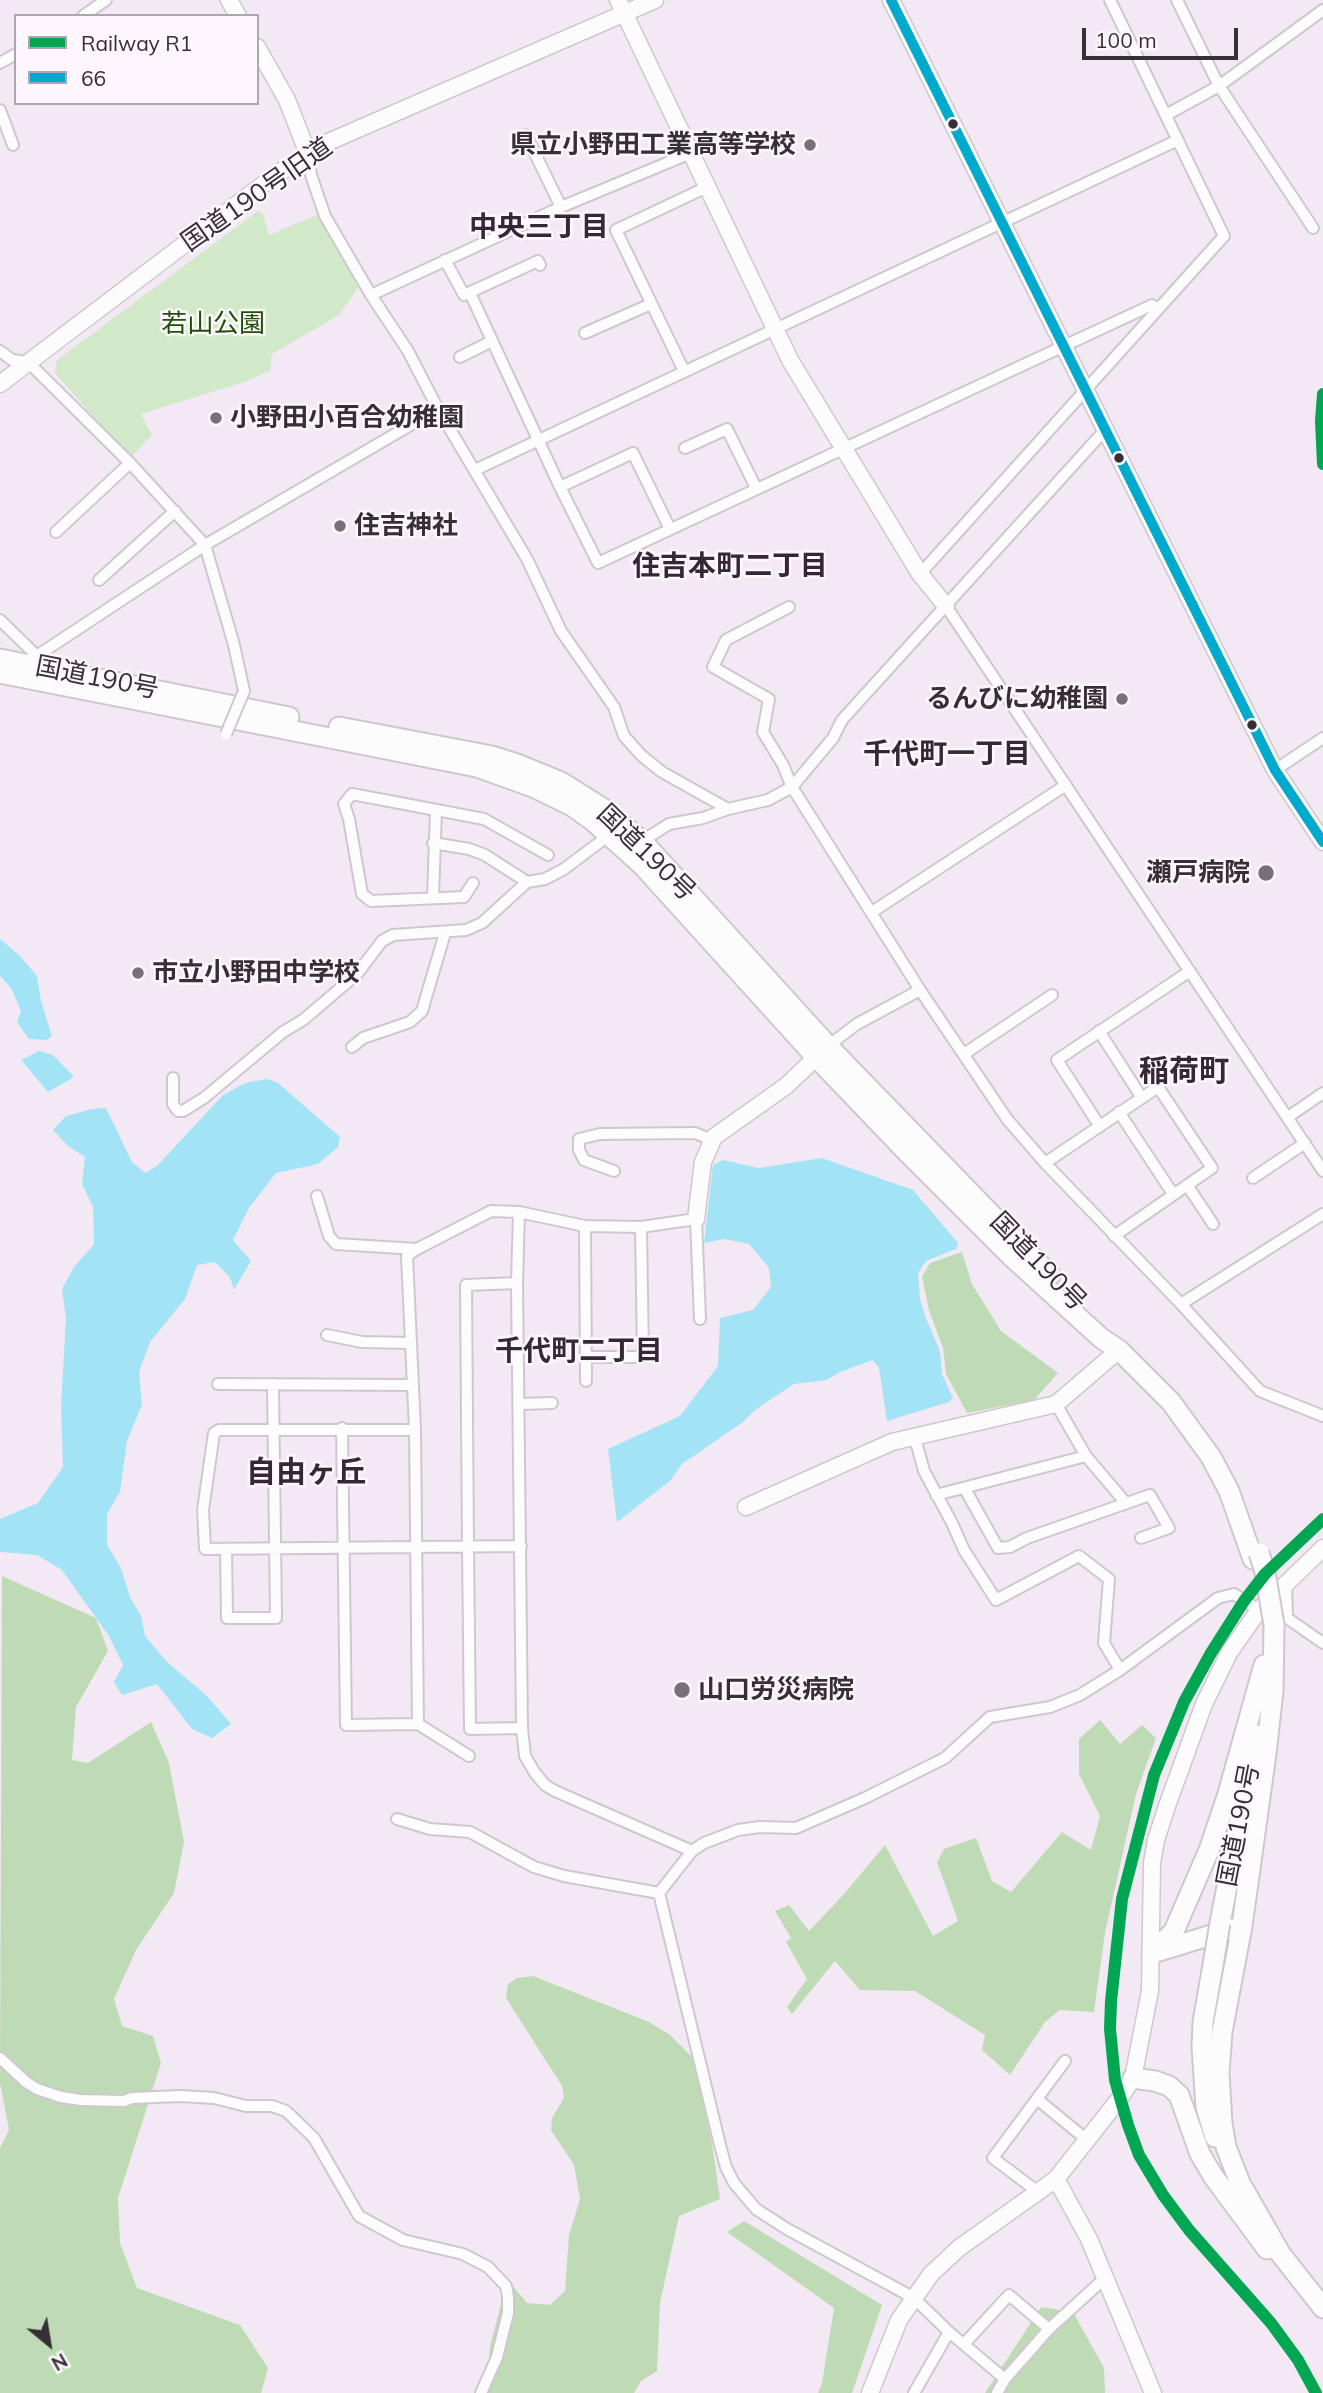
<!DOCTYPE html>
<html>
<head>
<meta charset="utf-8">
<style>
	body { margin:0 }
	#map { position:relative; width:1323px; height:2393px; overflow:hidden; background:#f3e9f4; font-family:Mulish,sans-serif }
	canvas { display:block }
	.legend { position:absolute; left:14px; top:14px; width:245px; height:91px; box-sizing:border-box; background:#fdf6fe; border:2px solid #ada6ae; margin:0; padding:9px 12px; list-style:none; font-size:21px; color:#362f36 }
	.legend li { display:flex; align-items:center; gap:14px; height:35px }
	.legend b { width:35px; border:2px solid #ada6ae }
	.north { position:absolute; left:14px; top:2309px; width:70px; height:70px; -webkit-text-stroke:5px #fdf6fe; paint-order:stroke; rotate:150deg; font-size:19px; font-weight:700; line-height:28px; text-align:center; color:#362f36 }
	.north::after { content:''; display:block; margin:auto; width:24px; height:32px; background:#362f36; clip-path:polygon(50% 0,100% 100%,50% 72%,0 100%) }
	.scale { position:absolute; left:1082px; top:28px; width:156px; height:32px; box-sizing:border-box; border:4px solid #362f36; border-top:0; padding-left:9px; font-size:21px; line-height:24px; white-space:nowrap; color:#362f36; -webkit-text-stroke:5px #fdf6fe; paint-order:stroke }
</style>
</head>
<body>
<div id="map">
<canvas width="1323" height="2393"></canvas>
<ul class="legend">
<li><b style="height:9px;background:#00a651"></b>Railway R1</li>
<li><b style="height:9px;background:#00a9ce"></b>66</li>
</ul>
<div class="north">N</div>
<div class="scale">100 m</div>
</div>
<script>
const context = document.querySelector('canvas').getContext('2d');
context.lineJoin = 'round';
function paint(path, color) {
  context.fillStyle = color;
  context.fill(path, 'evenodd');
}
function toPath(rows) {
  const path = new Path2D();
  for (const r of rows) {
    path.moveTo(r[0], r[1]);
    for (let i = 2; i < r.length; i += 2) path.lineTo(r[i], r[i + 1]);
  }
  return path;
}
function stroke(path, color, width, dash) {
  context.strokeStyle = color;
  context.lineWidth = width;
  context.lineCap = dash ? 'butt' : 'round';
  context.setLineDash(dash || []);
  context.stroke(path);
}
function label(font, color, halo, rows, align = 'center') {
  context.font = font + ' Mulish,"Noto Sans JP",sans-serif';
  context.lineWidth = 5;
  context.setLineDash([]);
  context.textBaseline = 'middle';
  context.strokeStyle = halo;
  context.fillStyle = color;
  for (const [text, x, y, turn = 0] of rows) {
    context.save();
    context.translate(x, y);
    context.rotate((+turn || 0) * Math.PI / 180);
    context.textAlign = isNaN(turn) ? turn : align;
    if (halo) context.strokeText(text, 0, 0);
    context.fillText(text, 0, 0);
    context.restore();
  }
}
const green = toPath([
	[258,211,263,214,269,235,319,214,360,285,339,315,272,354,270,371,244,382,141,414,152,435,130,458,55,373,57,360]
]);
const forest = toPath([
	[962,1252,972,1284,1001,1331,1058,1373,1034,1400,967,1413,946,1374,943,1348,929,1310,922,1277,930,1263],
	[2,1576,96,1618,108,1651,76,1707,72,1760,88,1763,151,1722,169,1763,184,1842,174,1893,136,1950,114,1999,122,2026,153,2036,161,2063,118,2198,120,2243,137,2288,240,2325,268,2368,261,2393,0,2393,0,2148,9,2130,0,2083],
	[1100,1720,1120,1744,1142,1725,1156,1738,1136,1794,1105,1933,1094,2012,1060,2010,1045,2022,1010,2075,982,2050,985,2035,915,1991,860,1990,835,1961,792,2014,787,2007,807,1979,786,1942,791,1938,775,1911,789,1905,809,1931,844,1894,885,1845,933,1936,958,1921,937,1862,944,1849,976,1838,992,1881,1011,1892,1062,1832,1091,1850,1100,1816,1079,1774,1079,1739],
	[533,1976,649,2022,670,2035,693,2058,712,2144,720,2199,679,2216,660,2303,657,2371,641,2381,634,2393,486,2393,490,2347,503,2296,512,2285,527,2303,550,2305,565,2291,569,2235,580,2199,574,2165,551,2130,552,2118,564,2098,562,2086,506,1998,508,1984,517,1978],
	[744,2221,882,2305,852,2393,818,2393,822,2383,834,2308,727,2232],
	[1041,2307,1073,2312,1104,2368,1105,2393,985,2393]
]);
const water = toPath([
	[0,939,20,956,37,976,41,1001,52,1036,47,1040,29,1039,17,1022,21,1011,11,988,0,976],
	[39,1051,53,1055,74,1077,48,1092,21,1060],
	[267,1079,278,1083,340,1137,338,1147,318,1164,276,1173,249,1208,233,1240,251,1261,234,1290,230,1277,215,1262,197,1265,185,1299,150,1342,139,1372,142,1405,127,1441,120,1492,107,1514,107,1545,121,1568,130,1597,141,1616,145,1636,167,1662,207,1696,231,1724,212,1738,192,1729,157,1684,122,1695,114,1682,123,1665,109,1636,62,1570,37,1555,0,1552,0,1519,38,1503,63,1467,61,1407,66,1318,62,1289,74,1267,94,1244,93,1207,82,1184,85,1157,68,1146,53,1130,66,1116,92,1109,106,1108,132,1162,145,1173,157,1166,223,1095,245,1083],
	[822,1158,913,1190,958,1243,956,1249,926,1261,918,1273,920,1299,925,1316,940,1351,942,1374,953,1398,949,1402,887,1421,879,1368,873,1360,840,1372,827,1380,794,1384,755,1410,743,1422,682,1464,670,1481,617,1522,608,1449,680,1416,718,1366,720,1318,753,1310,771,1287,769,1268,749,1244,724,1239,704,1243,713,1165,723,1160,759,1168]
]);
const street = toPath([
	[1177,0,1219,86,1313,228],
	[83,16,106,0],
	[0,63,16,54],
	[0,110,13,145],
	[1166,115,1219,86,1323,10],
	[526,135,561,207],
	[308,154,311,175,325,216,371,295,408,351,438,409,527,559,561,631,614,707,624,736,642,756,662,772,728,809],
	[445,260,464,295,538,261,540,265],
	[470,293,560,487,598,563,1152,305,1157,309],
	[371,295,561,207,691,153],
	[585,333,651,304],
	[0,351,12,360,28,362,130,463,205,545,234,645,244,691],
	[460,357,492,341],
	[684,371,616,230,707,187],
	[685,448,727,429,756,488],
	[475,470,1178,140],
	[560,487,633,453,670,529],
	[56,532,130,463],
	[920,574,1224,236,1110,0],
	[99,580,175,511],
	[946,606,1323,1171],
	[789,607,726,640,713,667,769,699,763,732,783,765,792,787,920,990,1007,1119,1045,1163,1181,1304,1260,1391,1323,1416],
	[0,620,37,656],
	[26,663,205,545,438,409],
	[1275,770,1323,738],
	[642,841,669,824,703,818,728,809,768,800,792,787,833,738,842,720,1105,430],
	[433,843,469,849,485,855,527,882],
	[473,883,464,897,371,901,362,894,349,819,344,804,352,794,484,819,548,855],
	[433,897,436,810],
	[872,912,1066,785],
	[1099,1031,1142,1098],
	[828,1046,857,1024,920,990],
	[352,1047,363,1038,410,1022,422,1011,445,933],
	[964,1054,1052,995],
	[173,1078,173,1104,178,1111,183,1111,204,1098,283,1032,303,1020,357,974,382,941,393,935,466,930,482,923,527,882,545,879,564,869,612,833],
	[1119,1112,1173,1194],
	[1288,1117,1323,1093],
	[1099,1125,1057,1060,1190,971],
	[1045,1163,1158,1087,1212,1168,1114,1236],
	[614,1171,584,1160,579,1150,579,1139,600,1134,695,1133,712,1140],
	[1253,1178,1305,1143],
	[1187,1185,1213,1224],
	[317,1196,329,1236,336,1244,417,1249],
	[519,1212,517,1283,522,1728,525,1756,535,1773,545,1785,555,1791,692,1851],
	[585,1226,586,1381],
	[517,1283,466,1285,468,1547,470,1729,522,1728],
	[1181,1304,1323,1214],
	[327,1335,362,1342,411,1343],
	[586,1357,643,1357,641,1227],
	[218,1384,413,1385],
	[520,1404,552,1403],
	[1056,1404,1086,1456,1125,1502],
	[342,1428,346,1725,418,1724,469,1756],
	[415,1430,219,1430,214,1433,203,1510,205,1549,521,1546],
	[915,1438,924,1471,952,1523,964,1550,996,1600,1079,1556,1109,1579,1104,1643,1120,1670],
	[965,1489,998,1548,1010,1547,1027,1538,1150,1495,1169,1528,1141,1538],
	[936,1495,1086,1456],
	[226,1549,227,1618,276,1618,273,1384],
	[1286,1582,1287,1618,1323,1643],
	[418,1724,415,1430,407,1256,417,1249,491,1211,519,1212,585,1226,641,1227,696,1219,700,1319],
	[397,1819,430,1829,470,1832,534,1867,564,1876,659,1893],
	[659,1893,692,1851,704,1843,738,1830,760,1827,796,1828,865,1798,945,1758,990,1717,1050,1707,1080,1695,1120,1670,1218,1598,1234,1594,1259,1610],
	[659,1893,720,2145,726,2167,734,2183,756,2209,787,2229,914,2298,949,2332,1005,2379],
	[0,2058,26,2082,37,2089,61,2097,81,2100,124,2101,132,2098,180,2096,214,2098,246,2106,272,2106,286,2111,314,2138,359,2216,403,2240,463,2254,488,2267,506,2286,508,2297,508,2313,497,2357,481,2393],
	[1037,2099,1087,2140],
	[1038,2192,993,2158,1065,2061],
	[964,2344,1009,2295,1049,2329],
	[914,2393,949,2332],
	[997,2393,1005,2379,1049,2329,1105,2278]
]);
const secondary = toPath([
	[229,0,238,16],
	[618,0,790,360,920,574,946,606],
	[891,0,1275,770,1323,842],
	[257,47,287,100,308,154],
	[0,384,277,174,326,143,655,0],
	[696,1219,703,1162,714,1137,786,1086,824,1050],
	[746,1507,892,1442,1056,1404,1119,1350],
	[1056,2179,1089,2239,1153,2393],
	[870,2393,899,2320,931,2274,959,2248,1056,2179,1120,2098,1133,2078,1150,1991,1152,1863,1156,1840,1167,1806,1204,1704,1229,1653,1259,1610,1323,1548]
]);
const highway = toPath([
	[0,659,289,717],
	[0,673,477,767,533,787,572,806,593,821,643,866,816,1057,904,1149,1012,1257,1101,1338,1119,1350,1171,1402,1211,1457,1229,1491,1253,1559],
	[339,727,492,756,517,764,561,782,604,809,642,841,828,1046,1050,1275],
	[1274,1625,1273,1691,1266,1754,1242,1926,1222,2032,1219,2073,1222,2123,1226,2147,1240,2183,1280,2253],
	[1220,1923,1256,1735],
	[1156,1952,1231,1929],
	[1152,1954,1174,1931,1209,1850,1227,1797,1264,1665],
	[1214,1959,1203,2022,1202,2047,1206,2107,1215,2137],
	[1133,2078,1155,2081,1169,2086,1179,2095,1200,2154,1213,2176,1267,2249],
	[1272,2243,1323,2308]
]);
const streetBridge = toPath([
	[226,734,244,691]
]);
const highwayBridge = toPath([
	[1259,1553,1265,1572,1274,1625],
	[1214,1959,1220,1923]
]);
const bus1 = toPath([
	[891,0,1275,770,1323,842]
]);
const rail1 = toPath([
	[1323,394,1321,421,1323,464],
	[1316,2393,1298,2360,1271,2323,1189,2230,1163,2195,1139,2155,1128,2125,1115,2080,1110,2029,1111,2001,1122,1899,1154,1775,1184,1702,1211,1653,1244,1601,1265,1574,1323,1519]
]);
const markers = [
	[953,124,6,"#362f36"],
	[810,145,7,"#787078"],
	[216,418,7,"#787078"],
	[1119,458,6,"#362f36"],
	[340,526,7,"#787078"],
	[1122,699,7,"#787078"],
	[1252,725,6,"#362f36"],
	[1266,873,9,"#787078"],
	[138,973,7,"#787078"],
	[682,1690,9,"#787078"]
];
const poiNames = [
	["県立小野田工業高等学校",796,145,"right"],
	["小野田小百合幼稚園",230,418],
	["住吉神社",354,526],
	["るんびに幼稚園",1108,699,"right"],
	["瀬戸病院",1250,873,"right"],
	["市立小野田中学校",152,973],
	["山口労災病院",698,1690]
];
const streetNames = [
	["国道190号旧道",257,195,-35],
	["国道190号",97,678,11],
	["国道190号",646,853,44],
	["国道190号",1038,1262,46],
	["国道190号",1239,1825,-79]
];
const parkNames = [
	["若山公園",213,324]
];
const neighbourhoodNames = [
	["中央三丁目",539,228],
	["住吉本町二丁目",730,567],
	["千代町一丁目",947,755],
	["千代町二丁目",579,1352]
];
const quarterNames = [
	["稲荷町",1184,1072],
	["自由ヶ丘",306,1473]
];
paint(green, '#d1e9c9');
paint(forest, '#bfdbb5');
paint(water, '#a2e3f6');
stroke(street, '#cfc7cf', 14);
stroke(secondary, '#cfc7cf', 19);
stroke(highway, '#cfc7cf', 23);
stroke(street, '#fdfcfd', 10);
stroke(secondary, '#fdfcfd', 16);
stroke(highway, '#fdfcfd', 19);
stroke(streetBridge, '#cfc7cf', 14, []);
stroke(highwayBridge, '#cfc7cf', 23, []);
stroke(streetBridge, '#fdfcfd', 10);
stroke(highwayBridge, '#fdfcfd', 19);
stroke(bus1, '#00a9ce', 10);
stroke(rail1, '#00a651', 12);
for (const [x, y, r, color] of markers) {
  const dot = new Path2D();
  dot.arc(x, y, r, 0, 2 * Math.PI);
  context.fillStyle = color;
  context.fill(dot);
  stroke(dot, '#fdf6fe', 2.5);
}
label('bold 26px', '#362f36', '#fdf6fe', poiNames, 'left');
label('26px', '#362f36', '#fdf6fe', streetNames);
label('26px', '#1c5100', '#fdf6fe', parkNames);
label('bold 28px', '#352836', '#fdf6fe', neighbourhoodNames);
label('bold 30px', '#352836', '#fdf6fe', quarterNames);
</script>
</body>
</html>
